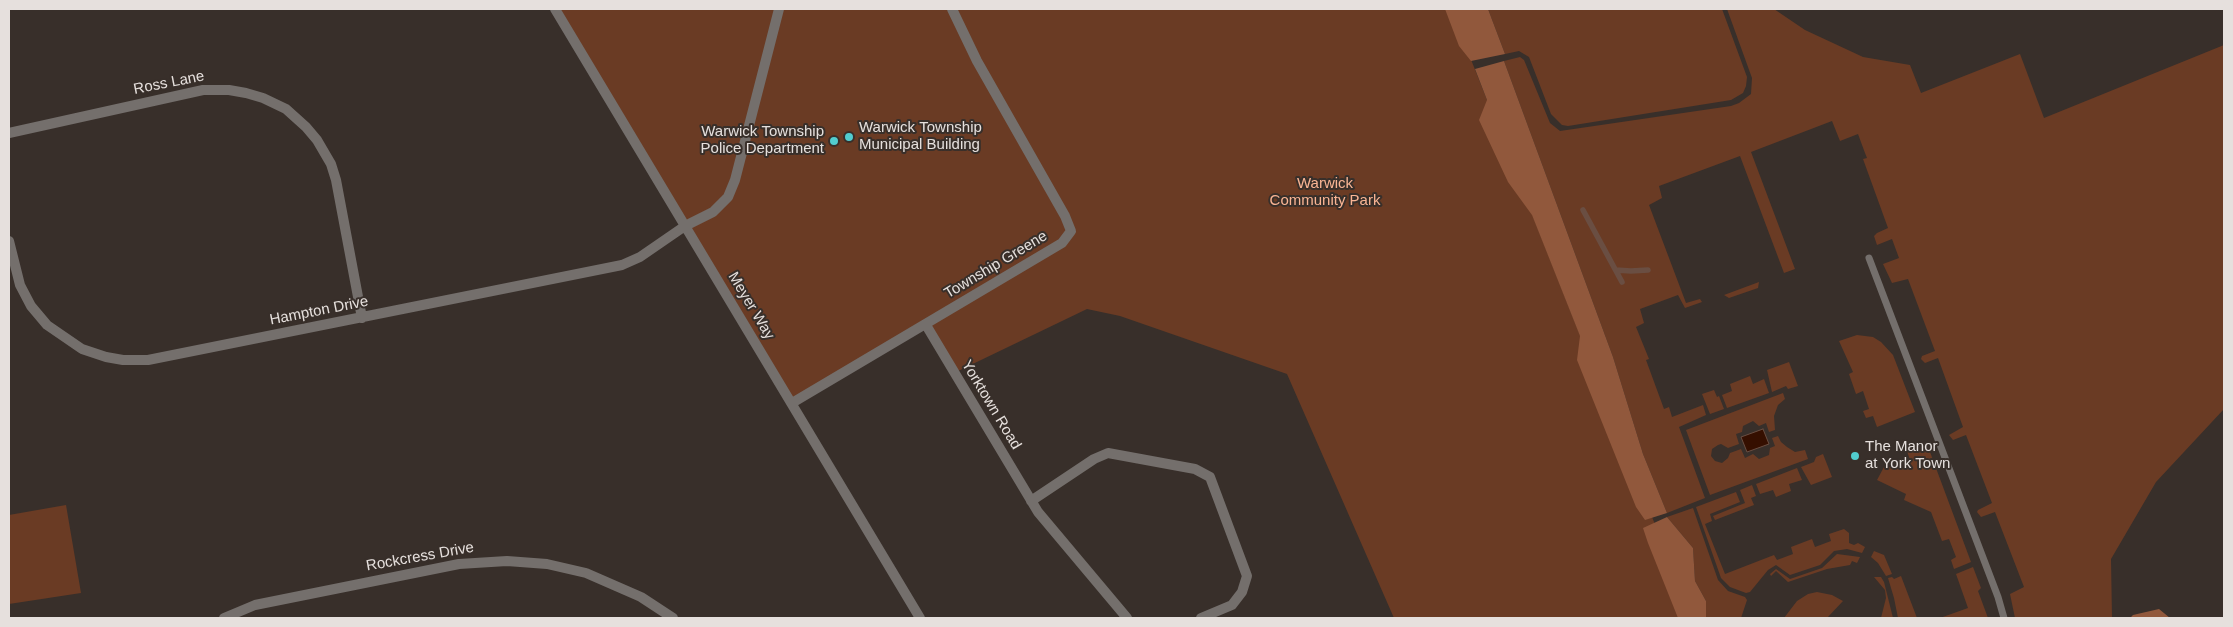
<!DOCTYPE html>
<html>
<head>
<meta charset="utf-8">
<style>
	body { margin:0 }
	#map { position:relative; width:2233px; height:627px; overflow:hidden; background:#382f2a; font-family:Helvetica,sans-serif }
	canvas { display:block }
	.frame { position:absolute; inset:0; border:10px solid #e6e0dd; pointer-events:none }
</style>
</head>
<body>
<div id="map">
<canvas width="2233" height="627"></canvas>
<div class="frame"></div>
</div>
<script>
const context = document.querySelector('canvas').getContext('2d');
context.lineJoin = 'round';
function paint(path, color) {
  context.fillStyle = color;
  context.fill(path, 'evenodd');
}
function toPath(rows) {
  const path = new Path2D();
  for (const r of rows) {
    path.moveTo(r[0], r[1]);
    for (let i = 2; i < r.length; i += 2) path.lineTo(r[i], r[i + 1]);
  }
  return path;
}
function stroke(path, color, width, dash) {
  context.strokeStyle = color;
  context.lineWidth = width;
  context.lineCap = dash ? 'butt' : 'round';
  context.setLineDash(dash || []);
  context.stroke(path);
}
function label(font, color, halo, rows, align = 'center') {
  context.font = font + ' Helvetica,sans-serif';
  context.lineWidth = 4;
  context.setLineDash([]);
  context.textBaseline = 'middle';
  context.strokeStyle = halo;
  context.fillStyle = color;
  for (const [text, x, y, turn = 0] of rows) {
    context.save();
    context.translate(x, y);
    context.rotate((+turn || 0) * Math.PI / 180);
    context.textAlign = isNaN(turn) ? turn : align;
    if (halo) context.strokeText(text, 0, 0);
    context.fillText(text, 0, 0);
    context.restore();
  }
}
const green = toPath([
	[555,9,1451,9,1692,618,1394,618,1287,374,1120,316,1087,309,954,373,926,325,792,403],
	[1488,9,1722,9,1747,77,1746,86,1743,93,1731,100,1568,126,1562,125,1551,114,1529,57,1519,51,1505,54],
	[1727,9,1774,9,1805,30,1863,57,1910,65,1921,93,2020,54,2044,118,2224,45,2224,409,2156,482,2111,559,2112,618,2015,618,2010,594,2024,587,1995,512,1981,517,1977,512,1978,510,1992,503,1966,435,1953,440,1949,435,1963,427,1938,358,1925,363,1921,359,1922,356,1935,351,1908,279,1892,283,1883,264,1899,258,1892,239,1877,245,1874,236,1877,233,1888,228,1863,159,1867,158,1865,153,1858,134,1840,141,1832,121,1751,152,1795,269,1784,273,1740,156,1659,186,1662,198,1649,205,1686,303,1700,299,1702,302,1685,308,1678,295,1640,309,1644,323,1636,327,1649,359,1646,360,1664,409,1669,407,1672,417,1703,405,1706,415,1679,427,1705,498,1667,513,1643,454,1613,357,1504,61,1520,57,1524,60,1550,123,1560,131,1731,106,1739,103,1751,94,1752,78],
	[1759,282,1758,288,1729,298,1724,295],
	[1857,335,1873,337,1881,342,1893,355,1915,412,1877,427,1873,416,1866,418,1863,411,1869,409,1863,391,1856,394,1849,374,1853,372,1839,341],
	[1789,362,1798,386,1788,389,1786,386,1772,392,1767,370],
	[1750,376,1753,384,1764,379,1769,393,1727,408,1722,395,1732,391,1730,384],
	[1714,390,1717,397,1719,396,1724,409,1710,414,1702,394],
	[1783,393,1785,399,1778,405,1774,416,1775,430,1769,432,1766,423,1759,426,1753,421,1743,426,1742,432,1736,434,1739,444,1728,448,1721,444,1718,445,1712,449,1711,456,1715,461,1722,463,1728,458,1730,453,1741,449,1745,458,1753,454,1759,459,1769,455,1770,448,1775,446,1772,438,1778,436,1781,442,1787,447,1795,452,1805,450,1808,459,1710,495,1686,430],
	[1927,444,1971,562,1954,569,1951,560,1956,557,1949,539,1942,541,1931,512,1904,500,1906,494,1877,480,1884,467,1892,467,1910,460,1907,451],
	[1823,454,1832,477,1811,485,1801,467,1814,462,1816,457],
	[1797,468,1802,480,1789,484,1791,491,1776,497,1773,490,1760,494,1756,484],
	[1752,485,1756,496,1751,498,1754,505,1715,520,1713,516,1745,503,1740,490],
	[1736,492,1740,502,1710,514,1712,521,1705,524,1725,574,1774,555,1777,560,1793,554,1791,547,1812,539,1815,547,1831,541,1829,534,1844,529,1849,533,1849,543,1854,545,1858,543,1865,547,1862,553,1847,549,1834,551,1820,565,1790,575,1776,565,1768,570,1750,592,1746,593,1730,587,1721,578,1696,507],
	[66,505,81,593,9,604,9,515],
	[1693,508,1718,580,1728,591,1745,597,1747,600,1741,618,1706,618,1706,601,1695,581,1693,548,1667,517],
	[1874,551,1884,555,1892,574,1886,576,1878,563,1871,557],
	[1837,554,1860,557,1857,563,1852,561,1850,565,1827,569,1788,582,1776,571,1771,576,1770,574,1776,569,1790,579,1822,568],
	[1973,567,1981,588,1978,591,1988,618,1940,618,1968,608,1956,574],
	[1901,576,1917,618,1898,618,1894,598,1888,578,1892,577,1894,579],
	[1874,577,1881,577,1884,582,1893,618,1881,618,1886,598,1885,590],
	[1817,592,1832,595,1843,601,1827,618,1784,618,1797,601,1808,594]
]);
const forest = toPath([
	[1445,9,1488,9,1505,54,1471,61,1459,46],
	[1504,61,1613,357,1643,454,1667,513,1645,520,1636,507,1577,360,1580,336,1532,215,1508,182,1479,120,1487,100,1475,69],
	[1667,517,1693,548,1695,581,1706,601,1706,618,1678,618,1648,543,1643,528],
	[2159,609,2170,618,2130,618,2133,615]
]);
const water = toPath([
	[1763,429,1769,444,1747,452,1741,437,1763,429]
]);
const stream = toPath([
	[1583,210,1622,282],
	[1616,270,1631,271,1648,270]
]);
const service = toPath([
	[1869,258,1998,597,2004,618]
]);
const minor = toPath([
	[555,9,920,618],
	[9,133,203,90,229,90,246,93,263,98,286,109,306,127,317,140,331,164,336,180,362,318],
	[9,241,20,285,31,306,47,325,82,349,106,357,123,360,148,360,622,265,640,257,685,226,713,212,728,197,735,180,779,9],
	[926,325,1038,512,1127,618],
	[792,403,1062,243,1071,231,1065,216,977,61,952,9],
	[1031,501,1094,459,1108,453,1195,469,1210,477,1247,576,1242,592,1232,605,1201,618],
	[224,618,255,605,459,564,507,561,547,564,586,573,641,597,673,618]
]);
const markers = [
	[849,137,5,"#52cdcf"],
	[834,141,5,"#52cdcf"],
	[1855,456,5,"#52cdcf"]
];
const streetNames = [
	["Ross Lane",169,83,-11],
	["Township Greene",996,265,-31],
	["Meyer Way",751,306,59],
	["Hampton Drive",319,311,-11],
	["Yorktown Road",991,405,59],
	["Rockcress Drive",420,557,-10]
];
const poiNames = [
	["Warwick Township",859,128],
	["Municipal Building",859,145],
	["Warwick Township",824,132,"right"],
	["Police Department",824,149,"right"],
	["The Manor",1865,447],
	["at York Town",1865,464]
];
const parkNames = [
	["Warwick",1325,184],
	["Community Park",1325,201]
];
paint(green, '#6a3b24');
paint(forest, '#91583c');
paint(water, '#350f00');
stroke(water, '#6a4e42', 1);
stroke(stream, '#6a4e42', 5.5);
stroke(service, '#746f6c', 7);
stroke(minor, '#746f6c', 10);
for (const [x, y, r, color] of markers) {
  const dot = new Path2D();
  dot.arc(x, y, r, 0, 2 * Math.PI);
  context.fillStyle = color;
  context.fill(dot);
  stroke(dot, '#382f2a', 2);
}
label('15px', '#e6e0dd', '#382f2a', streetNames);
label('15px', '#e6e0dd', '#382f2a', poiNames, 'left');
label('15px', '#fab594', '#382f2a', parkNames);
</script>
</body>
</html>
